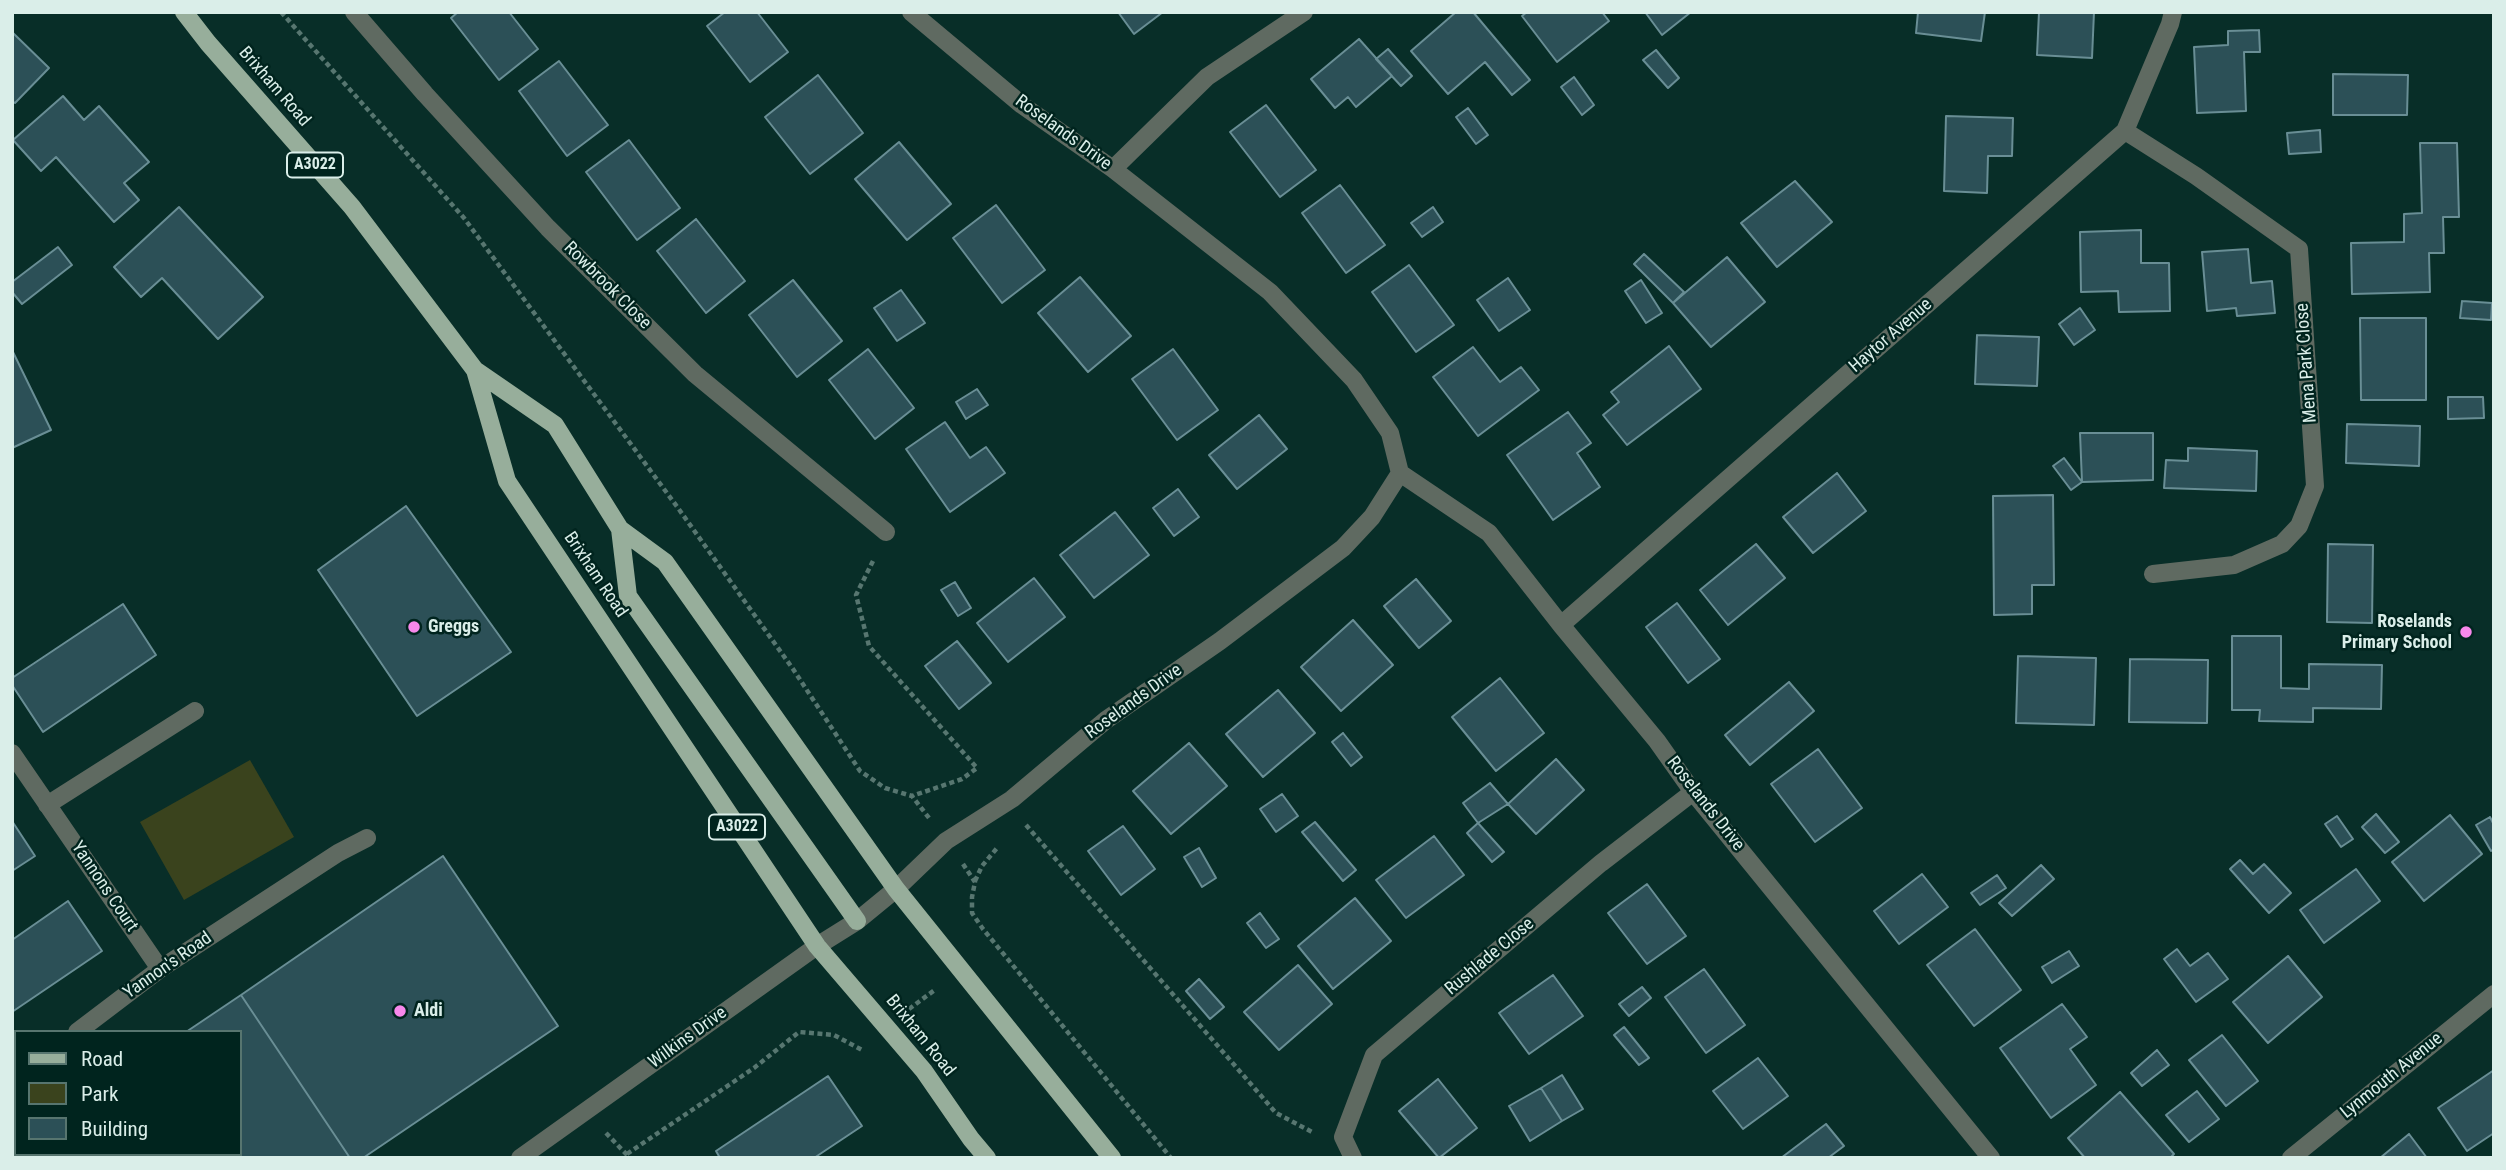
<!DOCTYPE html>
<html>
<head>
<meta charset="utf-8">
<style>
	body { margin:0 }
	#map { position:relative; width:2506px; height:1170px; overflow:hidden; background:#082e28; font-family:"Roboto Condensed",sans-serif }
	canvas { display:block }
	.frame { position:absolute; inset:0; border:14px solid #daeee9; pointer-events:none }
	.legend { position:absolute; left:14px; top:1030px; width:228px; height:126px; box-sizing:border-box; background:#00241e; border:2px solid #57756f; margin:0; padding:9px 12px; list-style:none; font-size:21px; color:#daeee9 }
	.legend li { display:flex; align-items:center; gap:14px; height:35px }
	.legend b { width:35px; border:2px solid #57756f }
</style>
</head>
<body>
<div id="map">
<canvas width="2506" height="1170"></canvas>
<div class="frame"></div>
<ul class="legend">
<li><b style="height:9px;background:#97ae9b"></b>Road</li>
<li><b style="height:19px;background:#3a431d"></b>Park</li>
<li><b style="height:19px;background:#2c5057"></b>Building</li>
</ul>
</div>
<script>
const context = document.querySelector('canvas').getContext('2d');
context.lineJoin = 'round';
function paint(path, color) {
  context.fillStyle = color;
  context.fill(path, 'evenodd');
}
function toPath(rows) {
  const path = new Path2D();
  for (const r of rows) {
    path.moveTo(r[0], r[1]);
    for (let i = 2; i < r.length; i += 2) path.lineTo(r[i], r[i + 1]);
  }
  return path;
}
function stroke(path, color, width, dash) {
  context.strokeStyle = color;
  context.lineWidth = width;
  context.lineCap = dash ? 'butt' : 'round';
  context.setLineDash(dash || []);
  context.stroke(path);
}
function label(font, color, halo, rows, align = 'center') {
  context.font = font + ' "Roboto Condensed",sans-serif';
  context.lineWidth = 5;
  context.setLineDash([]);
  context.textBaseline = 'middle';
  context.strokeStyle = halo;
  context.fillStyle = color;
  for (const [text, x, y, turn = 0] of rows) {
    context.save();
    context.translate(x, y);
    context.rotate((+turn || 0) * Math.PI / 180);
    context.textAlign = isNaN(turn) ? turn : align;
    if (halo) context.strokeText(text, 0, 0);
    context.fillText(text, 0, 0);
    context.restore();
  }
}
const green = toPath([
	[250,760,294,837,184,900,140,822]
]);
const building = toPath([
	[458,12,509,12,538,49,499,80,451,18,458,12],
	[725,12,757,12,788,52,750,82,707,26,725,12],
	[1118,12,1163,12,1134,34,1118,12],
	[1456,12,1473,12,1530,80,1512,95,1485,62,1448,94,1411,51,1456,12],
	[1527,12,1602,12,1609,21,1557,62,1522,16,1527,12],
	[1645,12,1691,12,1662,35,1645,12],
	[1918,12,1985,12,1981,41,1916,33,1918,12],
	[2039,12,2094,12,2092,58,2037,55,2039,12],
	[2259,30,2260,52,2244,52,2246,111,2197,113,2194,47,2228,45,2228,31,2259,30],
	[12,32,49,68,15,103,12,101,12,32],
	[1359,39,1392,76,1356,107,1348,97,1335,108,1311,79,1359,39],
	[1388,49,1412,76,1401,86,1376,59,1388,49],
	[1656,50,1679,78,1668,88,1643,60,1656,50],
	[559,61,608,125,567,156,519,91,559,61],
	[2333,74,2408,75,2407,115,2333,115,2333,74],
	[818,75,863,133,810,174,765,117,818,75],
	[1574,77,1594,105,1582,115,1561,87,1574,77],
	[63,96,84,120,99,106,149,162,124,183,139,200,114,222,56,157,41,171,13,140,63,96],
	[1266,105,1316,170,1280,197,1230,132,1266,105],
	[1468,108,1488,135,1476,144,1456,117,1468,108],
	[1946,116,2013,118,2012,156,1988,156,1987,193,1944,191,1946,116],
	[2320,130,2321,152,2289,154,2287,133,2320,130],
	[629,140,680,208,637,240,586,172,629,140],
	[899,142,951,204,907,240,855,179,899,142],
	[2420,143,2457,143,2459,217,2443,217,2444,253,2429,253,2430,292,2352,294,2351,243,2404,242,2404,214,2422,213,2420,143],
	[1795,181,1832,222,1777,267,1741,223,1795,181],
	[1340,185,1385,245,1346,273,1302,213,1340,185],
	[996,205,1045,270,1002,303,953,238,996,205],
	[179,207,263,297,218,339,162,278,141,297,114,267,179,207],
	[1433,207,1443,222,1422,237,1411,223,1433,207],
	[696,219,745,281,706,313,657,251,696,219],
	[2141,230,2141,263,2169,263,2170,311,2119,312,2118,291,2081,292,2080,232,2141,230],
	[58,247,72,265,22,304,12,292,12,282,58,247],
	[2248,249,2251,283,2272,281,2275,313,2237,316,2236,308,2207,311,2202,252,2248,249],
	[1644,254,1684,292,1673,303,1634,264,1644,254],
	[1727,257,1765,302,1711,347,1673,303,1727,257],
	[1409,265,1454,325,1416,352,1372,292,1409,265],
	[1080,277,1131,336,1088,372,1038,313,1080,277],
	[1508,278,1530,310,1499,331,1477,300,1508,278],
	[793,280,842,341,797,377,749,315,793,280],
	[1641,280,1662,313,1646,323,1625,291,1641,280],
	[901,290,925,323,897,341,874,308,901,290],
	[2462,301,2492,303,2491,320,2460,318,2462,301],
	[2080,308,2095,330,2074,345,2059,324,2080,308],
	[2360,318,2426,318,2426,400,2361,400,2360,318],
	[1977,335,2039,337,2037,386,1975,384,1977,335],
	[1669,346,1701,389,1627,445,1603,415,1619,402,1611,392,1669,346],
	[1473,347,1500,382,1521,367,1539,390,1478,436,1433,377,1473,347],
	[868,349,914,408,875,439,829,380,868,349],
	[1173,349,1218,410,1177,440,1132,379,1173,349],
	[12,350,51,430,12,448,12,350],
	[977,389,988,405,966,419,956,402,977,389],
	[2448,397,2483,397,2484,418,2448,419,2448,397],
	[1568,412,1591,443,1577,453,1600,487,1553,520,1507,455,1568,412],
	[1259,415,1287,449,1237,489,1209,455,1259,415],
	[945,422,970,458,986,447,1005,473,950,512,906,449,945,422],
	[2347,424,2420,426,2419,466,2346,463,2347,424],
	[2080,433,2153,433,2153,480,2082,482,2080,433],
	[2188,448,2257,451,2256,491,2164,488,2166,460,2188,461,2188,448],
	[2064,458,2082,482,2071,490,2053,466,2064,458],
	[1837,473,1866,511,1813,553,1783,517,1837,473],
	[1178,489,1199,517,1174,536,1153,508,1178,489],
	[2053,495,2054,585,2032,585,2032,614,1994,615,1993,496,2053,495],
	[406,506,511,652,417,716,318,570,406,506],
	[1115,512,1149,555,1094,598,1060,555,1115,512],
	[1756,544,1785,578,1728,625,1700,590,1756,544],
	[2328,544,2373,545,2372,623,2327,622,2328,544],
	[1034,578,1065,617,1008,662,977,623,1034,578],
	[1416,579,1451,621,1419,648,1384,606,1416,579],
	[955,582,971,608,958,616,941,590,955,582],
	[1677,603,1720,659,1688,683,1646,627,1677,603],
	[123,604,156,655,43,732,12,685,12,678,123,604],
	[1353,620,1393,665,1341,711,1301,667,1353,620],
	[2232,636,2281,636,2281,688,2309,689,2309,664,2382,665,2381,709,2313,708,2313,722,2259,721,2260,710,2232,710,2232,636],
	[957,641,991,683,959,709,925,666,957,641],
	[2018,656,2096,658,2094,725,2016,723,2018,656],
	[2130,659,2208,660,2207,723,2129,722,2130,659],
	[1500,678,1544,733,1496,771,1452,717,1500,678],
	[1789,682,1814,711,1750,765,1725,735,1789,682],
	[1278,690,1315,733,1263,777,1226,734,1278,690],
	[1343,733,1362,757,1351,766,1332,742,1343,733],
	[1189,743,1227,786,1171,834,1133,791,1189,743],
	[1818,749,1862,808,1815,842,1771,784,1818,749],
	[1556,759,1584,790,1536,834,1508,804,1556,759],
	[1490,783,1508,804,1478,823,1463,803,1490,783],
	[1282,794,1298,816,1276,832,1260,809,1282,794],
	[2376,814,2399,842,2385,853,2362,827,2376,814],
	[2450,815,2482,854,2424,901,2392,862,2450,815],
	[2337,816,2353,839,2341,847,2325,824,2337,816],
	[2490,817,2494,825,2494,849,2491,851,2476,825,2490,817],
	[12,821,35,856,12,871,12,821],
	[1315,822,1356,870,1343,881,1302,832,1315,822],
	[1478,823,1504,852,1492,862,1467,833,1478,823],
	[1123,826,1155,869,1121,895,1088,851,1123,826],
	[1434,836,1464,875,1406,918,1376,880,1434,836],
	[1199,848,1216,878,1202,887,1184,857,1199,848],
	[443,856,558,1026,363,1158,350,1158,241,995,443,856],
	[2240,860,2253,874,2264,864,2291,893,2269,913,2230,869,2240,860],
	[2041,865,2054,879,2012,916,1999,903,2041,865],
	[2356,869,2380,901,2324,943,2300,910,2356,869],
	[1922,874,1948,907,1899,944,1874,911,1922,874],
	[1997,875,2006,888,1980,905,1971,893,1997,875],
	[1647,884,1686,936,1647,964,1608,913,1647,884],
	[1355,898,1391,941,1333,989,1298,946,1355,898],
	[68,901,102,951,12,1012,12,940,68,901],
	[1260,913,1279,939,1266,948,1247,923,1260,913],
	[1975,929,2021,990,1974,1026,1927,965,1975,929],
	[2177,949,2190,966,2208,953,2228,979,2196,1002,2164,959,2177,949],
	[2069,951,2079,966,2052,983,2042,967,2069,951],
	[2288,956,2322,997,2268,1043,2233,1002,2288,956],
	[1298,965,1332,1004,1279,1050,1244,1012,1298,965],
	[1704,969,1745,1025,1706,1053,1665,997,1704,969],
	[1553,975,1583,1016,1529,1054,1499,1013,1553,975],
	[1199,979,1224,1007,1210,1019,1186,991,1199,979],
	[1642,987,1651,998,1629,1016,1619,1004,1642,987],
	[241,995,350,1158,228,1158,226,1154,240,1154,240,1032,186,1032,241,995],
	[2062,1004,2087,1037,2070,1049,2096,1085,2051,1118,2000,1048,2062,1004],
	[1624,1027,1649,1058,1639,1065,1614,1035,1624,1027],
	[2222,1035,2258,1081,2226,1106,2189,1060,2222,1035],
	[2157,1050,2169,1065,2142,1086,2131,1073,2157,1050],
	[1758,1058,1788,1096,1743,1129,1713,1091,1758,1058],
	[2494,1070,2494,1133,2467,1151,2438,1108,2494,1070],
	[1562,1075,1583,1109,1562,1121,1541,1088,1562,1075],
	[828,1076,862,1126,814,1158,720,1158,716,1151,828,1076],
	[1438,1079,1477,1128,1439,1158,1399,1111,1438,1079],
	[1541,1088,1562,1121,1530,1141,1509,1106,1541,1088],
	[2197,1091,2219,1119,2189,1142,2166,1115,2197,1091],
	[2120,1092,2174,1154,2170,1158,2085,1158,2068,1138,2120,1092],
	[1826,1124,1844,1146,1828,1158,1781,1158,1826,1124],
	[2409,1134,2427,1158,2380,1158,2409,1134]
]);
const path = toPath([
	[281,12,464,218,678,508,793,669,860,771,885,788,912,796,929,818],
	[873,561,856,595,869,646,977,768,962,779,912,796],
	[1026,825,1276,1113,1314,1133],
	[963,864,975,882,972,897,972,913,983,929,1171,1158],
	[975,881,982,866,997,848],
	[909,1009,936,989],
	[606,1133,630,1158],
	[627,1154,754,1068,799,1032,834,1035,862,1050,863,1049]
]);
const minor = toPath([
	[354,12,425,94,548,228,695,374,886,532],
	[2125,131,2196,176,2299,249,2315,486,2299,526,2282,544,2234,565,2153,574],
	[1113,169,1207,77,1304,12],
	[1400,473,1489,533,1561,625,1657,741,1693,792,1991,1158],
	[1561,625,2125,131,2170,24,2173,12],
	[12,753,160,969],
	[47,805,195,711],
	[77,1032,160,969,338,853,367,838],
	[12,1097,16,1093],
	[520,1158,817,946,857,921,896,889,946,841,1012,799,1106,720,1220,641,1343,548,1372,517,1400,473,1390,433,1354,380,1270,292,1113,169,1022,105,911,12],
	[1353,1158,1343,1137,1374,1055,1601,863,1693,792],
	[2291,1158,2494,994]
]);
const major = toPath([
	[184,12,208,43,352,207,475,370,507,481,817,946,924,1071,971,1139,987,1158],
	[475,370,555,425,620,529,665,562,896,889,1112,1158],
	[620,529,628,596,857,921]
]);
const markers = [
	[414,627,7,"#f788eb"],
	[2466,632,7,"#f788eb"],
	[400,1011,7,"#f788eb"]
];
const shields = [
	[315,165,56],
	[737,827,56]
];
const shieldNames = [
	["A3022",315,165],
	["A3022",737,827]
];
const streetNames = [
	["Brixham Road",274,87,49],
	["Roselands Drive",1063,133,36],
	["Rowbrook Close",607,286,45],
	["Haytor Avenue",1891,336,-41],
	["Mena Park Close",2307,363,-94],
	["Brixham Road",595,575,56],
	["Roselands Drive",1134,702,-36],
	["Roselands Drive",1705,804,52],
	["Yannons Court",104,887,56],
	["Rushlade Close",1490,957,-40],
	["Yannon's Road",168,966,-35],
	["Brixham Road",920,1036,51],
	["Wilkins Drive",688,1038,-36],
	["Lynmouth Avenue",2392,1076,-39]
];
const poiNames = [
	["Roselands",2452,622,"right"],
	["Primary School",2452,643,"right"],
	["Greggs",428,627],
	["Aldi",414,1011]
];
paint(green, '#3a431d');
paint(building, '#2c5057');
stroke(building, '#698e95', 2);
stroke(path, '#577670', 4.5, [5, 3.5]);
stroke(minor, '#5f6a61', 18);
stroke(major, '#97ae9b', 18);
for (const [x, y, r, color] of markers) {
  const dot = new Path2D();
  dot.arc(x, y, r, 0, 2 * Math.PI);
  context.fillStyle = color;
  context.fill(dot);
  stroke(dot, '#00241e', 2.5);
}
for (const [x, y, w] of shields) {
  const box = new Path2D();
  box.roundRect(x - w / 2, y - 12.5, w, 25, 5);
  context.fillStyle = '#00241e';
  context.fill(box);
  stroke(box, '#daeee9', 2);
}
label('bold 16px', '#daeee9', null, shieldNames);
label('18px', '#daeee9', '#00241e', streetNames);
label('bold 18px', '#daeee9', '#00241e', poiNames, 'left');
</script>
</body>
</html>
